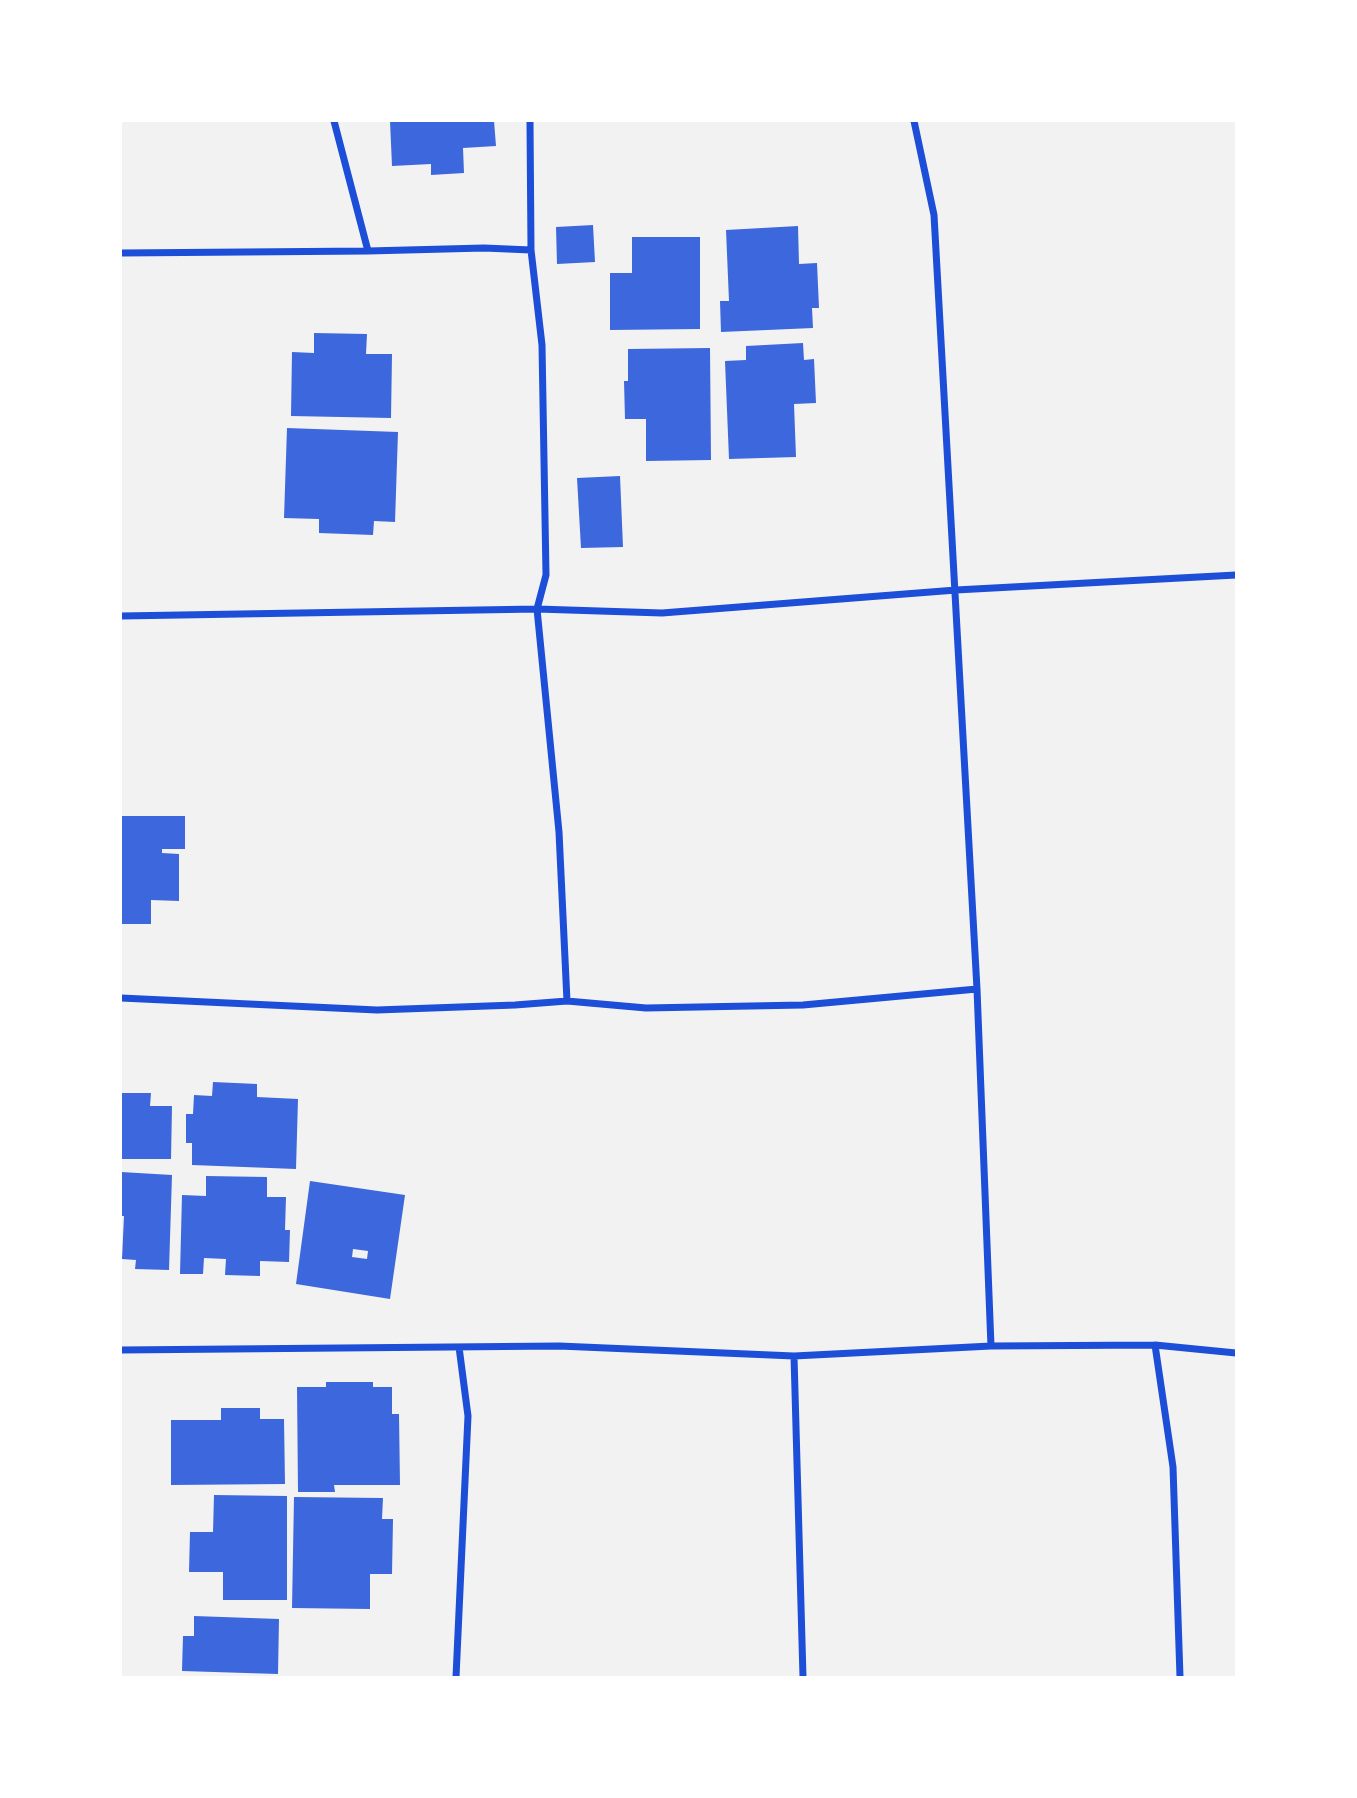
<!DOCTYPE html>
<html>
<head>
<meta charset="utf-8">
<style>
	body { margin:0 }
	#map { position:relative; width:1357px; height:1798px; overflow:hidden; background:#f2f2f2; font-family:"IBM Plex Sans",sans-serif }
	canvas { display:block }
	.frame { position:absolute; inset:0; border:122px solid #fff; pointer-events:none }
</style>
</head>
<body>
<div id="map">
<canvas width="1357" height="1798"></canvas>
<div class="frame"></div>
</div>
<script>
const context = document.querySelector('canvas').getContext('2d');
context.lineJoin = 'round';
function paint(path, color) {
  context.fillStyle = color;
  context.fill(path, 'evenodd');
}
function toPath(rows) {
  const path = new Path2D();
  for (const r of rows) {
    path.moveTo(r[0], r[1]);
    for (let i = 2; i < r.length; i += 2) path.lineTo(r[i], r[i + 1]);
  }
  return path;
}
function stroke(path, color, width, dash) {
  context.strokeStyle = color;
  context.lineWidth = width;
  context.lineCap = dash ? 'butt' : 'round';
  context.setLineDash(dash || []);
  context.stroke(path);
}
const building = toPath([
	[390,121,494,121,496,146,463,148,464,173,431,175,431,164,392,166],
	[593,225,595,262,557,264,556,227],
	[798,226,799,264,817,263,819,308,812,308,813,328,721,332,720,301,729,301,726,230],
	[632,237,700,237,700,329,610,330,610,273,632,273],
	[314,333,367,334,366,354,392,354,391,418,291,416,292,352,314,353],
	[803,343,804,360,814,359,816,403,794,404,796,457,729,459,725,361,746,360,746,346],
	[710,348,711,460,646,461,646,419,625,419,624,381,628,381,628,349],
	[287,428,398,432,395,522,374,521,373,535,319,533,319,519,284,518],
	[620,476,623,547,581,548,577,478],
	[121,816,185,816,185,849,162,849,162,853,179,854,179,901,151,900,151,924,121,924],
	[213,1082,257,1084,257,1097,298,1099,296,1169,192,1165,192,1143,186,1143,186,1114,193,1114,194,1095,212,1096],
	[121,1093,151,1093,150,1106,172,1106,171,1159,121,1159],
	[121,1172,172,1175,169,1270,135,1269,136,1260,122,1259,124,1216,121,1216],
	[206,1176,267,1177,267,1197,286,1197,285,1230,290,1230,289,1262,260,1261,260,1276,225,1275,226,1259,204,1258,203,1274,180,1274,182,1195,206,1196],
	[310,1181,405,1195,390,1299,296,1284],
	[353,1249,368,1251,367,1259,352,1257],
	[326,1382,373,1382,373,1387,392,1387,392,1414,399,1414,400,1485,334,1485,335,1492,298,1492,297,1387,326,1387],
	[221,1408,260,1408,260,1419,284,1419,285,1484,171,1485,171,1420,221,1420],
	[214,1495,287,1496,287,1600,223,1600,223,1572,189,1572,190,1532,213,1532],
	[294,1497,383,1498,382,1519,393,1519,392,1574,370,1574,370,1609,292,1608],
	[194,1616,279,1619,278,1674,182,1671,183,1636,194,1636]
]);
const minor = toPath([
	[334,121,368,251],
	[530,121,531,250],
	[914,121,934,215,977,989,991,1346],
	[121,253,368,251,484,248,531,250,542,345,546,575,537,609,559,832,567,1001,515,1005,377,1010,121,998],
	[121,616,537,609,662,613,956,590,1236,575],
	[567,1001,646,1008,803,1005,977,989],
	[1155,1345,1173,1467,1180,1677],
	[121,1350,559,1346,794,1356,991,1346,1155,1345,1236,1353],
	[794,1356,803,1677],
	[456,1677,468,1416,459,1347]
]);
paint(building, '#3d67dc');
stroke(minor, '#1d4ed8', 7);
</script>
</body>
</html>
